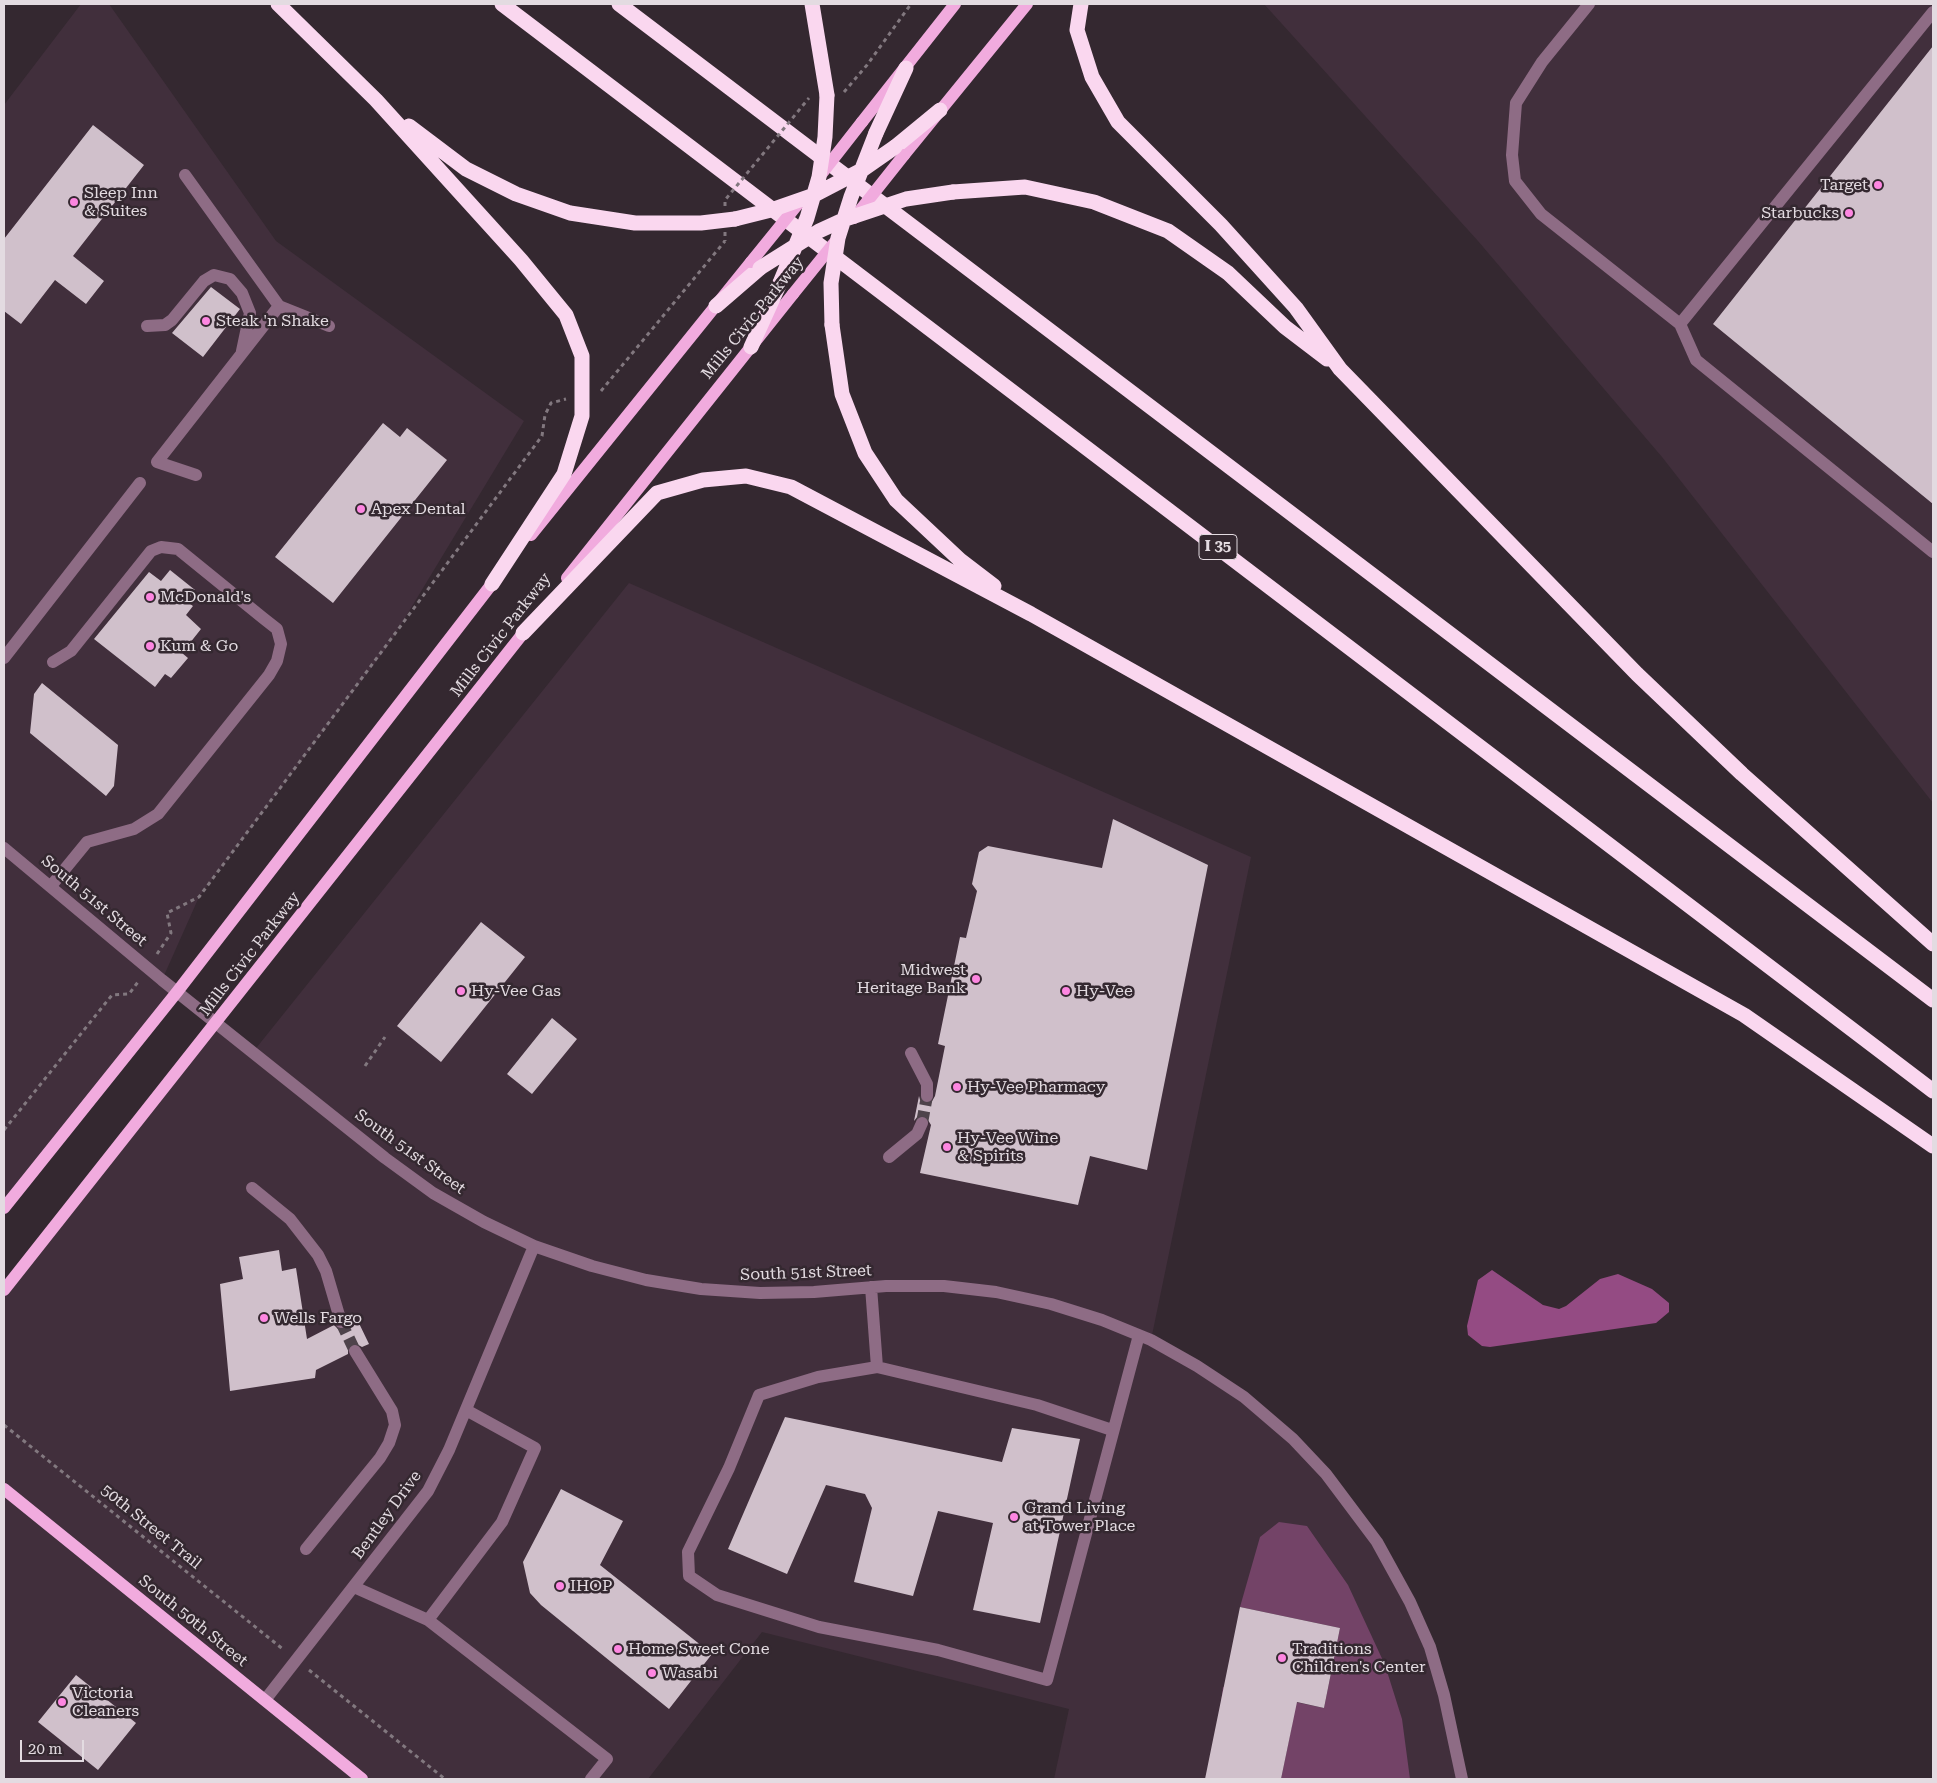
<!DOCTYPE html>
<html>
<head>
<meta charset="utf-8">
<style>
	body { margin:0 }
	#map { position:relative; width:1937px; height:1783px; overflow:hidden; background:#342830; font-family:"Roboto Serif",serif }
	canvas { display:block }
	.frame { position:absolute; inset:0; border:5px solid #e3dbe1; pointer-events:none }
	.scale { position:absolute; left:20px; top:1740px; width:64px; height:22px; box-sizing:border-box; border:2px solid #e3dbe1; border-top:0; padding-left:6px; font-size:15px; line-height:18px; white-space:nowrap; color:#e3dbe1; -webkit-text-stroke:4px #342830; paint-order:stroke }
</style>
</head>
<body>
<div id="map">
<canvas width="1937" height="1783"></canvas>
<div class="frame"></div>
<div class="scale">20 m</div>
</div>
<script>
const context = document.querySelector('canvas').getContext('2d');
context.lineJoin = 'round';
function paint(path, color) {
  context.fillStyle = color;
  context.fill(path, 'evenodd');
}
function toPath(rows) {
  const path = new Path2D();
  for (const r of rows) {
    path.moveTo(r[0], r[1]);
    for (let i = 2; i < r.length; i += 2) path.lineTo(r[i], r[i + 1]);
  }
  return path;
}
function stroke(path, color, width, dash) {
  context.strokeStyle = color;
  context.lineWidth = width;
  context.lineCap = dash ? 'butt' : 'round';
  context.setLineDash(dash || []);
  context.stroke(path);
}
function label(font, color, halo, rows, align = 'center') {
  context.font = font + ' "Roboto Serif",serif';
  context.lineWidth = 5;
  context.setLineDash([]);
  context.textBaseline = 'middle';
  context.strokeStyle = halo;
  context.fillStyle = color;
  for (const [text, x, y, turn = 0] of rows) {
    context.save();
    context.translate(x, y);
    context.rotate((+turn || 0) * Math.PI / 180);
    context.textAlign = isNaN(turn) ? turn : align;
    if (halo) context.strokeText(text, 0, 0);
    context.fillText(text, 0, 0);
    context.restore();
  }
}
const built = toPath([
	[81,4,109,4,276,241,524,421,388,646,199,897,162,980,177,992,4,1208,4,105],
	[1264,4,1933,4,1933,803,1662,457,1478,241],
	[629,583,1251,857,1151,1340,1275,1423,1370,1531,1430,1647,1462,1779,1054,1779,1069,1709,762,1632,648,1779,4,1779,4,1290,216,1023,253,1052]
]);
const green = toPath([
	[1279,1522,1307,1526,1348,1585,1385,1665,1402,1719,1410,1779,1281,1779,1292,1725,1220,1710,1223,1687,1324,1708,1340,1628,1240,1607,1260,1537]
]);
const water = toPath([
	[1492,1270,1543,1305,1559,1309,1566,1306,1600,1279,1618,1274,1652,1289,1669,1303,1669,1312,1656,1323,1490,1347,1482,1346,1468,1335,1467,1326,1478,1280]
]);
const building = toPath([
	[1933,46,1933,504,1713,324],
	[93,125,144,165,73,256,104,281,86,304,55,280,21,324,4,311,4,239],
	[211,287,240,309,203,357,172,333],
	[383,423,400,437,407,428,447,460,333,603,275,557],
	[170,570,195,590,186,601,193,606,186,615,201,629,182,653,188,658,171,678,165,674,155,687,94,639,149,572,161,581],
	[42,683,118,745,114,786,106,796,30,733,34,694],
	[1113,819,1208,865,1147,1170,1090,1156,1078,1205,920,1173,931,1125,925,1115,918,1116,914,1121,919,1096,920,1100,927,1104,931,1103,935,1096,945,1046,938,1044,960,937,966,938,977,891,972,884,979,852,988,846,1102,868],
	[481,922,525,957,441,1062,397,1026],
	[552,1018,577,1039,532,1094,507,1074],
	[279,1250,282,1271,296,1268,307,1339,334,1325,339,1330,344,1330,349,1324,348,1318,355,1315,369,1344,362,1347,355,1343,350,1344,348,1348,348,1354,316,1370,315,1378,230,1391,220,1284,243,1279,239,1257],
	[785,1417,1002,1462,1012,1428,1080,1439,1040,1623,973,1610,993,1523,938,1511,913,1596,854,1582,872,1508,865,1494,826,1485,787,1574,728,1549],
	[561,1489,623,1521,600,1565,712,1654,669,1709,541,1605,530,1593,523,1562],
	[1240,1607,1340,1628,1324,1708,1297,1702,1281,1779,1205,1779],
	[76,1675,136,1723,98,1770,38,1722]
]);
const minorTunnel = toPath([
	[922,1123,927,1096],
	[341,1322,355,1351]
]);
const path = toPath([
	[844,92,867,65,911,4],
	[601,391,725,241],
	[157,954,171,933,167,913,199,897,542,436,545,415,551,403,566,399],
	[365,1066,385,1037],
	[4,1130,112,995,129,994,138,982],
	[4,1425,284,1650],
	[309,1670,445,1779]
]);
const minor = toPath([
	[1589,4,1542,62,1516,103,1512,155,1515,181,1541,214,1680,324,1696,360,1933,552],
	[185,175,279,306,157,462,196,475],
	[279,306,329,326],
	[1680,324,1933,12],
	[147,326,165,325,172,320,204,281,214,275,230,279,242,293,250,313,242,351],
	[4,658,140,483],
	[4,848,162,980,385,1158,433,1193,484,1222,534,1246,592,1266,646,1280,701,1289,760,1293,814,1292,886,1286,944,1286,996,1292,1051,1304,1102,1320,1151,1340,1197,1366,1244,1397,1293,1439,1326,1474,1377,1542,1410,1602,1430,1647,1444,1695,1462,1779],
	[51,886,87,842,134,829,158,814,269,675,277,661,281,644,277,629,263,618,178,549,161,547,151,551,71,651,53,662],
	[911,1053,927,1084,927,1096],
	[889,1157,917,1134,922,1123],
	[252,1188,290,1219,318,1255,326,1271,341,1322],
	[871,1287,877,1367,818,1377,759,1395,729,1468,688,1552,689,1576,717,1595,819,1627,938,1650,1047,1680,1139,1335],
	[877,1367,1037,1405,1112,1430],
	[466,1410,535,1448,502,1522,428,1620,607,1759,591,1779],
	[306,1549,380,1458,389,1443,395,1425,392,1411,355,1351],
	[354,1587,428,1620],
	[265,1700,428,1491,449,1450,534,1246]
]);
const major = toPath([
	[862,122,955,4],
	[904,155,1027,4],
	[531,535,751,262],
	[567,578,793,294],
	[4,1208,177,992,498,576],
	[4,1290,528,627],
	[4,1489,362,1779]
]);
const highway = toPath([
	[278,4,376,100,521,260,566,315,582,356,582,416,564,474,492,584],
	[502,4,1933,1091],
	[619,4,1933,1000],
	[812,4,827,95],
	[1081,4,1077,30,1092,77,1118,122,1221,225,1296,308,1340,369,1637,674,1742,774,1933,944],
	[409,126,466,169,516,194,570,213,635,223,701,223,735,219],
	[876,133,906,68],
	[895,147,940,110],
	[953,192,1025,187,1094,202,1168,231,1228,273,1285,327,1327,359],
	[716,306,760,268],
	[832,325,842,394,865,453,896,500,960,560,994,586],
	[751,347,780,283],
	[523,633,657,493,703,480,746,476,791,487,1031,614,1744,1015,1933,1146]
]);
const pathBridge = toPath([
	[725,206,725,200,809,98],
	[725,232,725,241]
]);
const majorBridge = toPath([
	[819,177,862,122],
	[854,218,904,155],
	[751,262,802,199],
	[793,294,839,237]
]);
const highwayBridge = toPath([
	[735,219,771,210,814,195,862,170,895,147],
	[760,268,819,231,843,220,906,199,953,192],
	[780,283,807,218,819,177,825,137,827,95],
	[832,325,831,283,838,238,851,197,876,133]
]);
const markers = [
	[1878,185,5,"#fd86e1"],
	[74,202,5,"#fd86e1"],
	[1849,213,5,"#fd86e1"],
	[206,321,5,"#fd86e1"],
	[361,509,5,"#fd86e1"],
	[150,597,5,"#fd86e1"],
	[150,646,5,"#fd86e1"],
	[976,979,5,"#fd86e1"],
	[461,991,5,"#fd86e1"],
	[1066,991,5,"#fd86e1"],
	[957,1087,5,"#fd86e1"],
	[947,1147,5,"#fd86e1"],
	[264,1318,5,"#fd86e1"],
	[1014,1517,5,"#fd86e1"],
	[560,1586,5,"#fd86e1"],
	[618,1649,5,"#fd86e1"],
	[1282,1658,5,"#fd86e1"],
	[652,1673,5,"#fd86e1"],
	[62,1702,5,"#fd86e1"]
];
const shields = [
	[1218,547,38]
];
const shieldNames = [
	["I 35",1218,547]
];
const poiNames = [
	["Target",1868,185,"right"],
	["Sleep Inn",84,193],
	["& Suites",84,211],
	["Starbucks",1839,213,"right"],
	["Steak 'n Shake",216,321],
	["Apex Dental",371,509],
	["McDonald's",160,597],
	["Kum & Go",160,646],
	["Midwest",966,970,"right"],
	["Heritage Bank",966,988,"right"],
	["Hy-Vee Gas",471,991],
	["Hy-Vee",1076,991],
	["Hy-Vee Pharmacy",967,1087],
	["Hy-Vee Wine",957,1138],
	["& Spirits",957,1156],
	["Wells Fargo",274,1318],
	["Grand Living",1024,1508],
	["at Tower Place",1024,1526],
	["IHOP",570,1586],
	["Home Sweet Cone",628,1649],
	["Traditions",1292,1649],
	["Children's Center",1292,1667],
	["Wasabi",662,1673],
	["Victoria",72,1693],
	["Cleaners",72,1711]
];
const streetNames = [
	["Mills Civic Parkway",753,318,-51],
	["Mills Civic Parkway",501,635,-52],
	["South 51st Street",94,901,40],
	["Mills Civic Parkway",250,954,-52],
	["South 51st Street",410,1152,36],
	["South 51st Street",806,1273,-2],
	["Bentley Drive",387,1515,-54],
	["50th Street Trail",151,1527,39],
	["South 50th Street",193,1621,39]
];
paint(built, '#412f3c');
paint(green, '#734367');
paint(water, '#944b83');
paint(building, '#d0c0cb');
stroke(minorTunnel, '#4e434b', 12, [12, 6]);
stroke(path, '#82787f', 3, [4, 4]);
stroke(minor, '#8e6c85', 12);
stroke(major, '#f1abde', 12);
stroke(highway, '#fad7ef', 15);
stroke(pathBridge, '#82787f', 3, [4, 4]);
stroke(majorBridge, '#f1abde', 12);
stroke(highwayBridge, '#fad7ef', 15);
for (const [x, y, r, color] of markers) {
  const dot = new Path2D();
  dot.arc(x, y, r, 0, 2 * Math.PI);
  context.fillStyle = color;
  context.fill(dot);
  stroke(dot, '#342830', 2);
}
for (const [x, y, w] of shields) {
  const box = new Path2D();
  box.roundRect(x - w / 2, y - 12.5, w, 25, 4);
  context.fillStyle = '#342830';
  context.fill(box);
  stroke(box, '#e3dbe1', 1);
}
label('bold 15px', '#e3dbe1', null, shieldNames);
label('16px', '#e3dbe1', '#342830', poiNames, 'left');
label('16px', '#e3dbe1', '#342830', streetNames);
</script>
</body>
</html>
